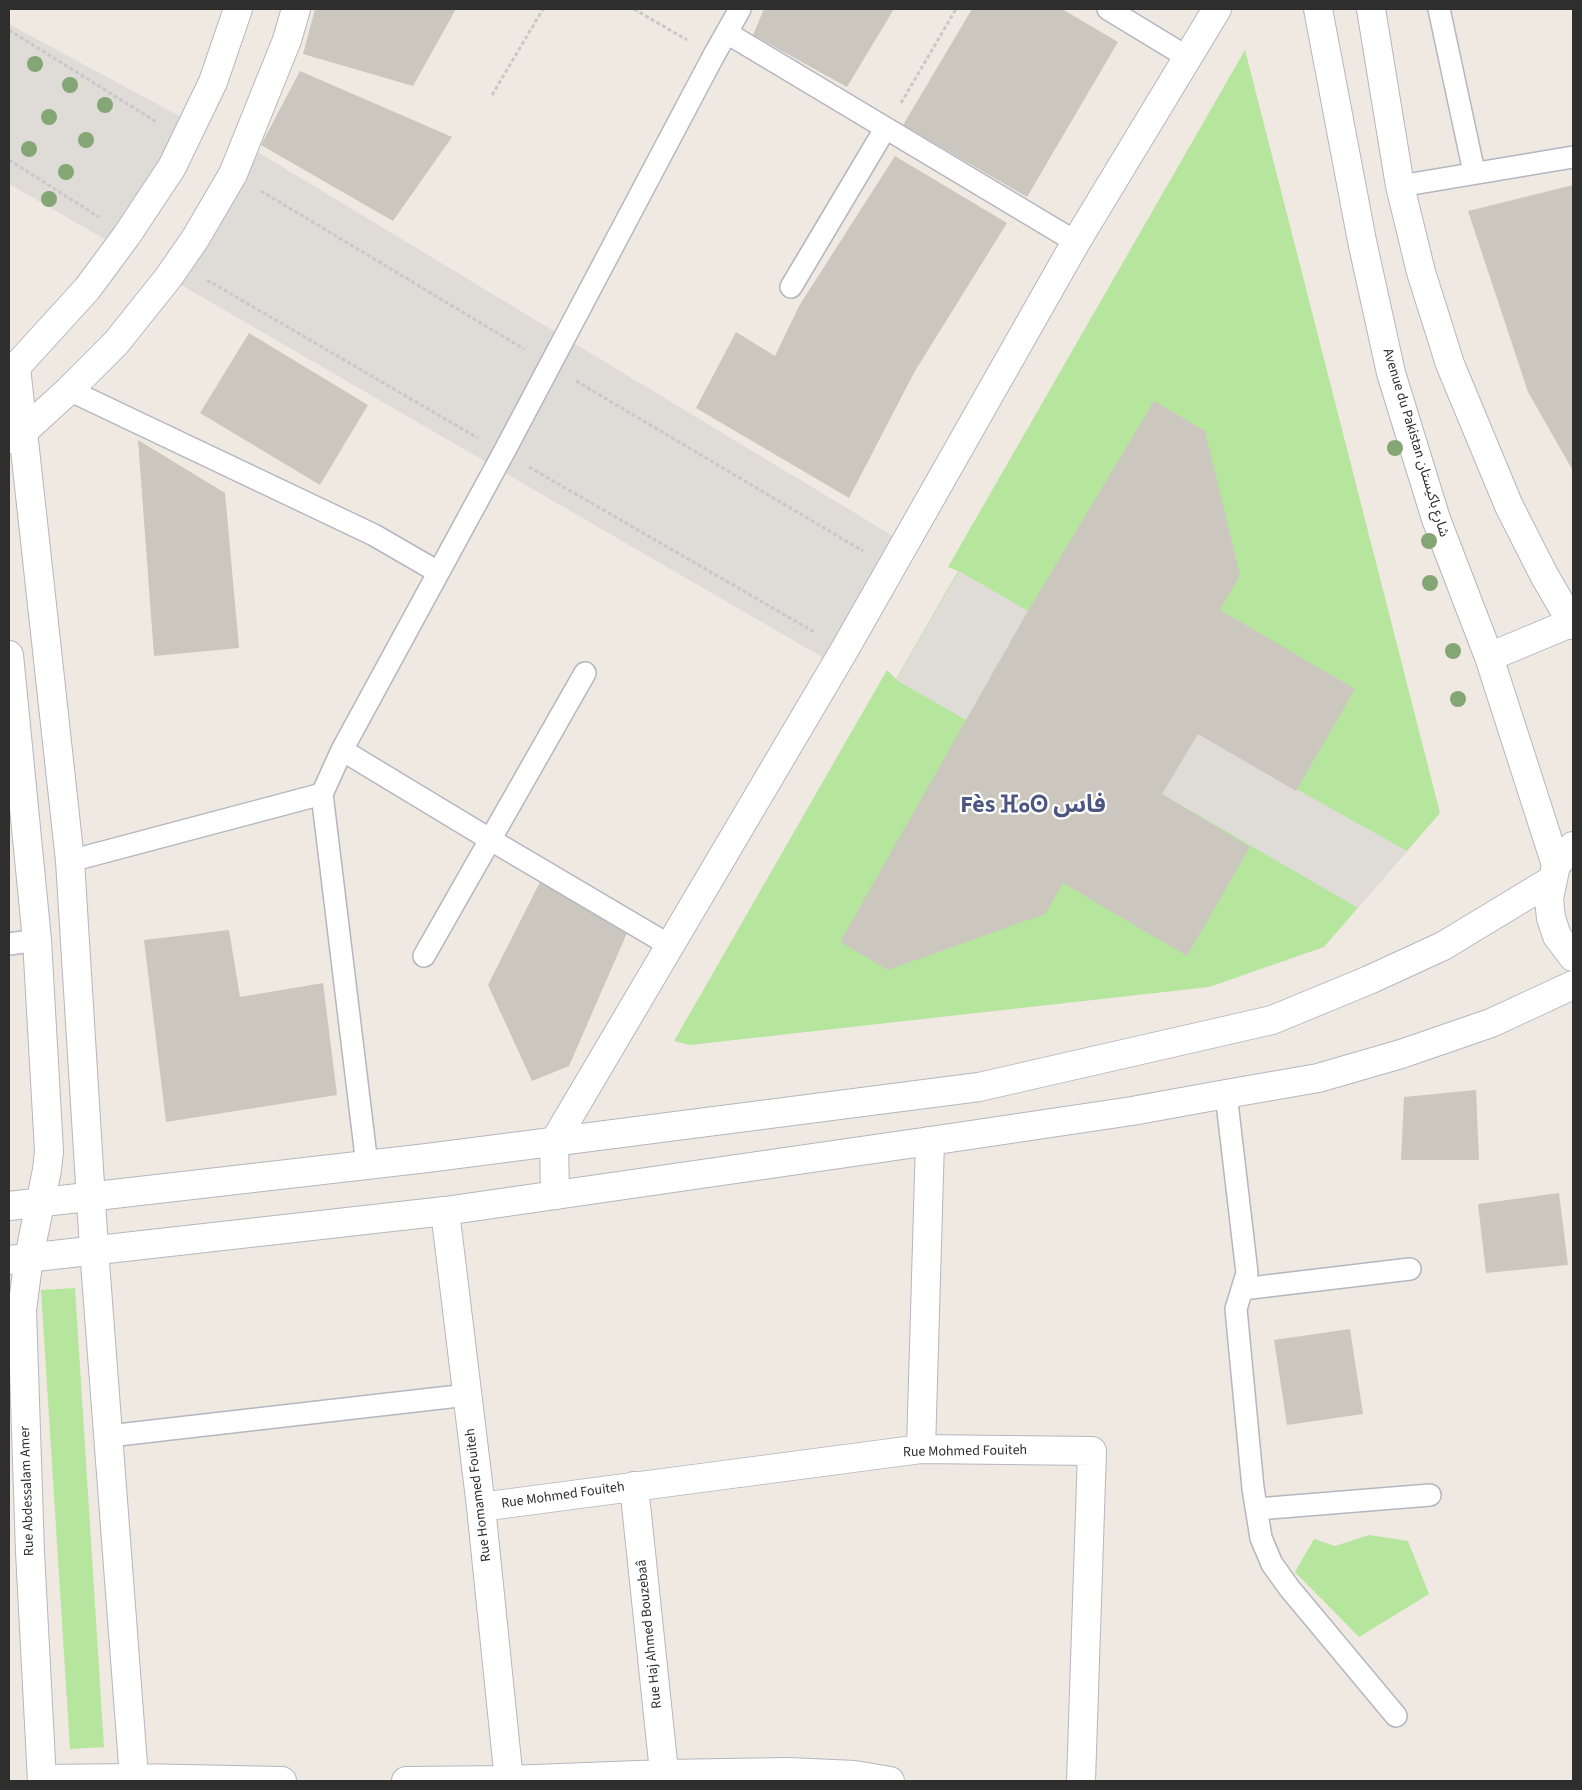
<!DOCTYPE html>
<html>
<head>
<meta charset="utf-8">
<style>
	body { margin:0 }
	#map { position:relative; width:1582px; height:1790px; overflow:hidden; background:#efe9e1; font-family:"Source Sans 3",sans-serif }
	canvas { display:block }
	.frame { position:absolute; inset:0; border:10px solid #2e2e2e; pointer-events:none }
</style>
</head>
<body>
<div id="map">
<canvas width="1582" height="1790"></canvas>
<div class="frame"></div>
</div>
<script>
const context = document.querySelector('canvas').getContext('2d');
context.lineJoin = 'round';
function paint(path, color) {
  context.fillStyle = color;
  context.fill(path, 'evenodd');
}
function toPath(rows) {
  const path = new Path2D();
  for (const r of rows) {
    path.moveTo(r[0], r[1]);
    for (let i = 2; i < r.length; i += 2) path.lineTo(r[i], r[i + 1]);
  }
  return path;
}
function stroke(path, color, width, dash) {
  context.strokeStyle = color;
  context.lineWidth = width;
  context.lineCap = dash ? 'butt' : 'round';
  context.setLineDash(dash || []);
  context.stroke(path);
}
function label(font, color, halo, rows, align = 'center') {
  context.font = font + ' "Source Sans 3","Noto Sans Arabic","Noto Sans Tifinagh",sans-serif';
  context.lineWidth = 4.5;
  context.setLineDash([]);
  context.textBaseline = 'middle';
  context.strokeStyle = halo;
  context.fillStyle = color;
  for (const [text, x, y, turn = 0] of rows) {
    context.save();
    context.translate(x, y);
    context.rotate((+turn || 0) * Math.PI / 180);
    context.textAlign = isNaN(turn) ? turn : align;
    if (halo) context.strokeText(text, 0, 0);
    context.fillText(text, 0, 0);
    context.restore();
  }
}
const green = toPath([
	[1245,50,1440,813,1324,947,1209,987,690,1045,674,1041,887,670,896,679,958,571,948,567],
	[75,1288,104,1747,70,1749,41,1290],
	[1369,1535,1408,1541,1429,1594,1359,1637,1295,1572,1314,1539,1335,1546]
]);
const plaza = toPath([
	[9,24,205,130,127,252,9,184],
	[256,151,898,539,827,660,176,282],
	[959,571,1028,611,966,720,896,680],
	[1198,734,1407,851,1358,908,1162,794]
]);
const building = toPath([
	[315,9,456,9,413,86,303,54],
	[764,9,894,9,847,87,753,35],
	[972,9,1062,9,1118,42,1027,197,903,125],
	[300,71,452,137,393,221,261,145],
	[895,156,1007,223,915,371,849,498,696,408,736,332,775,356,799,306],
	[1573,185,1573,471,1528,392,1468,211],
	[249,333,368,405,320,485,200,413],
	[1154,401,1205,431,1240,575,1220,610,1355,689,1296,791,1198,734,1162,794,1250,847,1187,956,1063,883,1045,914,888,970,840,942,1028,611],
	[138,440,225,493,239,648,154,656],
	[540,882,627,933,569,1066,532,1081,488,985],
	[229,930,240,997,323,983,337,1095,166,1122,144,940],
	[1476,1090,1479,1160,1401,1160,1404,1097],
	[1559,1193,1568,1265,1486,1273,1478,1204],
	[1350,1329,1363,1414,1287,1425,1274,1340]
]);
const path = toPath([
	[634,9,687,40],
	[9,30,158,123],
	[492,95,543,9],
	[901,103,956,9],
	[9,160,99,217],
	[261,191,524,349],
	[207,280,478,438],
	[576,381,863,551],
	[529,467,816,633]
]);
const service = toPath([
	[1108,9,1187,57],
	[1439,9,1474,172],
	[727,33,1076,242],
	[1400,186,1573,157],
	[791,287,885,129],
	[69,390,374,535,438,572],
	[342,750,491,840,669,945],
	[70,861,322,794],
	[9,944,37,940],
	[424,956,585,673],
	[1226,1094,1247,1273,1236,1309,1253,1488,1261,1538,1272,1564,1290,1589,1396,1716],
	[367,1165,322,794,342,750,504,452,714,55,740,9],
	[1242,1289,1410,1269],
	[109,1436,467,1395],
	[1257,1509,1430,1495]
]);
const minor = toPath([
	[1318,9,1362,241,1391,373,1436,519,1489,657,1556,865],
	[1371,9,1400,186,1421,272,1450,364,1509,506,1544,575,1573,625],
	[16,367,70,861,94,1249,134,1778],
	[9,373,16,367,87,289,127,235,172,167,213,82,238,9],
	[12,439,23,432,69,390,116,343,168,278,195,239,233,174,287,40,296,9],
	[9,655,37,940,49,1151,47,1170,29,1257,22,1310,30,1552,42,1781],
	[1489,657,1573,622],
	[555,1195,554,1142,845,649,1076,242,1217,9],
	[445,1211,481,1507,509,1781],
	[921,1449,930,1141],
	[634,1486,665,1781],
	[481,1507,921,1449,1092,1451,1081,1781],
	[42,1779,134,1778,282,1781],
	[406,1781,509,1780,664,1774,788,1772,855,1775,890,1781]
]);
const tertiary = toPath([
	[1573,846,1556,865,1549,899,1551,918,1557,936,1573,957],
	[9,1206,427,1158,979,1087,1272,1020,1369,980,1443,946,1552,880],
	[9,1260,445,1211,930,1141,1132,1111,1226,1094,1318,1078,1401,1054,1491,1023,1573,985]
]);
const trees = [
	[35,64],
	[70,85],
	[105,105],
	[49,117],
	[86,140],
	[29,149],
	[66,172],
	[49,199],
	[1395,448],
	[1429,541],
	[1430,583],
	[1453,651],
	[1458,699]
];
const streetNames = [
	["Avenue du Pakistan شارع باكيستان",1415,443,73],
	["Rue Mohmed Fouiteh",965,1452,-1],
	["Rue Abdessalam Amer",28,1491,-92],
	["Rue Homamed Fouiteh",479,1495,-97],
	["Rue Mohmed Fouiteh",563,1496,-8],
	["Rue Haj Ahmed Bouzebaâ",650,1634,-96]
];
const townNames = [
	["Fès ⴼⴰⵙ فاس",1033,807]
];
paint(green, '#b6e59e');
paint(plaza, '#dfdcd8');
paint(building, '#cbc7bf');
stroke(service, '#b4b7c1', 24);
stroke(minor, '#b4b7c1', 30);
stroke(tertiary, '#b4b7c1', 30);
stroke(path, '#c9c9c9', 3, [4, 2.5]);
stroke(service, '#fff', 21);
stroke(minor, '#fff', 28);
stroke(tertiary, '#fff', 28);
context.fillStyle = '#84a574';
for (const [x, y] of trees) {
  context.beginPath();
  context.arc(x, y, 8, 0, 2 * Math.PI);
  context.fill();
}
label('14px', '#2e2e2e', '#fff', streetNames);
label('bold 24px', '#4d5680', '#fff', townNames);
</script>
</body>
</html>
